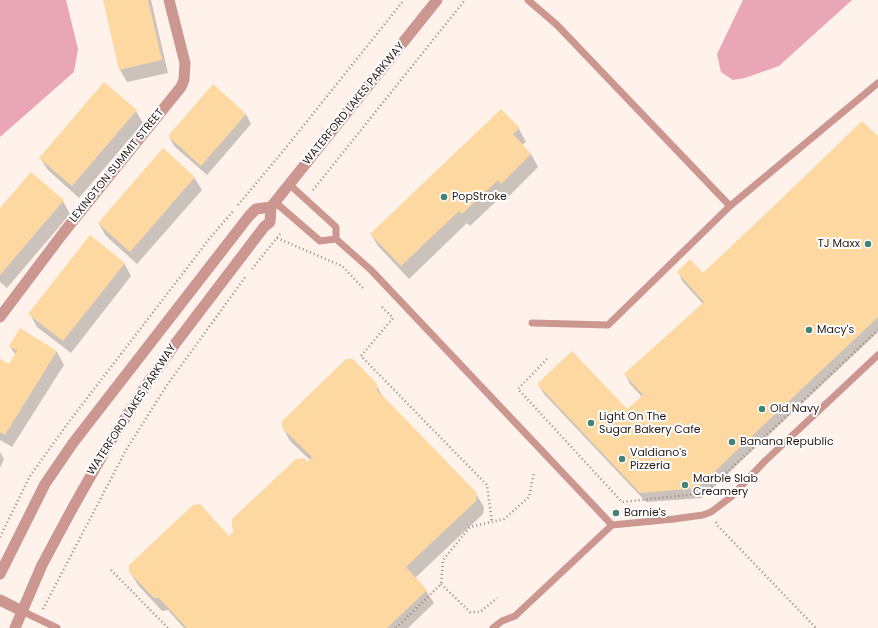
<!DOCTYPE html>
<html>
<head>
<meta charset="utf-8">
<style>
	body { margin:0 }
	canvas { display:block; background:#fef2ea }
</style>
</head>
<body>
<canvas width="878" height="628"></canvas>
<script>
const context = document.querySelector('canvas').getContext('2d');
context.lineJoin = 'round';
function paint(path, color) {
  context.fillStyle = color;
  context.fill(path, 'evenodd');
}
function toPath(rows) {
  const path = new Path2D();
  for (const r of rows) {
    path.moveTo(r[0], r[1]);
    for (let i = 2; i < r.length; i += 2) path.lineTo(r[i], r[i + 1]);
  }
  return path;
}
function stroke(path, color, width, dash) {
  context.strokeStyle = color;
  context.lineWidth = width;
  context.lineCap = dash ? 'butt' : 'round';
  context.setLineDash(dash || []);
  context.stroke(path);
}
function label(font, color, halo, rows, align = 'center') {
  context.font = font + ' Poppins,sans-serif';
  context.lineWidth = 4;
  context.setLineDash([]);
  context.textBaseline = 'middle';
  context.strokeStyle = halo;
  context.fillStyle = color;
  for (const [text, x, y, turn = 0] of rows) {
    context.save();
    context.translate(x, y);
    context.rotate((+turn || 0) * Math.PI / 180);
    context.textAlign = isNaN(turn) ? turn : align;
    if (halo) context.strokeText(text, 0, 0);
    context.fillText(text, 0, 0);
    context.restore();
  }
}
const water = toPath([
	[0,0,66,0,78,49,74,72,0,137],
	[743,0,852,0,779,66,745,78,733,80,721,72,717,54]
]);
const shadow = toPath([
	[104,0,151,0,168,73,127,82,120,70],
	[136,111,143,123,79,198,48,170,40,158],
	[246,114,251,124,207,175,174,146,169,136],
	[519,129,526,142,522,145,531,154,538,167,509,196,505,193,470,226,467,223,409,279,378,246,371,234],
	[878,138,878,332,702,498,646,502,544,394,538,384,627,411,642,397,630,384,625,374,703,304,683,282,678,272,703,274],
	[194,177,202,190,137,264,106,236,99,224],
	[63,201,70,214,7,288,0,282,0,210],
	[124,263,131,276,71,353,37,327,30,314],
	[20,329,57,352,64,365,12,447,0,440,0,360,9,366,16,356,10,346],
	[376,385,384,398,476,494,484,507,483,514,415,578,426,591,434,603,408,628,184,628,168,610,162,611,138,585,130,572,229,537,310,460,290,441,283,428],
	[0,452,4,459,0,468]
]);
const building = toPath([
	[103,0,148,0,162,60,119,70],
	[104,82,137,110,72,186,39,158],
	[213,84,246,114,201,166,168,136],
	[501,109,520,128,513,134,531,154,501,184,498,180,462,214,459,211,401,266,370,234],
	[862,121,878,136,878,317,697,488,640,493,537,384,572,351,627,409,643,395,624,374,704,302,677,272,690,259,703,273,778,202],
	[163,148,195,177,130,252,98,223],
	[31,172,64,200,0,275,0,208],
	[90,235,125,263,63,341,28,314],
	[20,328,57,351,5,435,0,432,0,359,9,364,17,351,9,346],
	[346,359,353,359,377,384,377,390,477,493,476,501,406,567,427,590,387,628,187,628,159,598,154,598,129,572,129,565,193,505,200,504,229,536,234,531,232,528,232,519,296,459,304,458,308,462,312,457,282,428,282,421]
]);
const path = toPath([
	[313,190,465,0],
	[238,205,284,150,404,0],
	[277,238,342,266,363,288],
	[252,269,280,234],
	[382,307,393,318,361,356,487,485,492,522],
	[547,359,518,389,622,502,705,493,878,330],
	[716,522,718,526,816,628],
	[0,537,30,476,68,423,210,238,234,210],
	[111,570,168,628],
	[441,584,470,612,480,612,497,598],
	[43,609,126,450,167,385,246,276],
	[396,628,441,584,443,560,470,527,504,519,529,497,534,473]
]);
const service = toPath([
	[528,0,557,25,730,206],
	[289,184,336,227,336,239],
	[275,202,320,241,336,239,371,270,612,525,674,519,703,515,711,512,731,497,764,462,878,355],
	[532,323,608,325,730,206,878,83],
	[22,611,57,628],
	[493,628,502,621,515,616,612,525]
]);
const minor = toPath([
	[0,317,64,232,181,87,184,80,185,63,169,0],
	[0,600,22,611]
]);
const tertiary = toPath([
	[0,574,45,484,73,443,249,216,256,209,271,207],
	[15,628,42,565,72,509,110,442,149,381,175,344,264,227,270,222,271,207,437,0]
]);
const markers = [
	[444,197,4,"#418477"],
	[868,244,4,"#418477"],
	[809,330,4,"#418477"],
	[762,409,4,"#418477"],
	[591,423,4,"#418477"],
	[732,442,4,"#418477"],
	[622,459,4,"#418477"],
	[685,485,4,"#418477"],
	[616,513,4,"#418477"]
];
const streetNames = [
	["WATERFORD LAKES PARKWAY",354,104,-51],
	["LEXINGTON SUMMIT STREET",117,166,-51],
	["WATERFORD LAKES PARKWAY",132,410,-57]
];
const poiNames = [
	["PopStroke",452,197],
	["TJ Maxx",860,244,"right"],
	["Macy's",817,330],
	["Old Navy",770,409],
	["Light On The",599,417],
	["Sugar Bakery Cafe",599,430],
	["Banana Republic",740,442],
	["Valdiano's",630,453],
	["Pizzeria",630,466],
	["Marble Slab",693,479],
	["Creamery",693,492],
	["Barnie's",624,513]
];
paint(water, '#e9a6b7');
paint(shadow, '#0003');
paint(building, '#fdd9a1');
stroke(path, '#968a83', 2.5, [1, 3]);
stroke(service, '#cb9790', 7);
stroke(minor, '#cb9790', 11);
stroke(tertiary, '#cb9790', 11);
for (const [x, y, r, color] of markers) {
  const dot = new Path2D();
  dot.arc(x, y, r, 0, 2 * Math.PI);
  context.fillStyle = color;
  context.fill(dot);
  stroke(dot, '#fff', 1.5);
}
label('11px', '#271b15', '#fff', streetNames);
label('11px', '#271b15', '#fff', poiNames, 'left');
</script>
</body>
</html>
